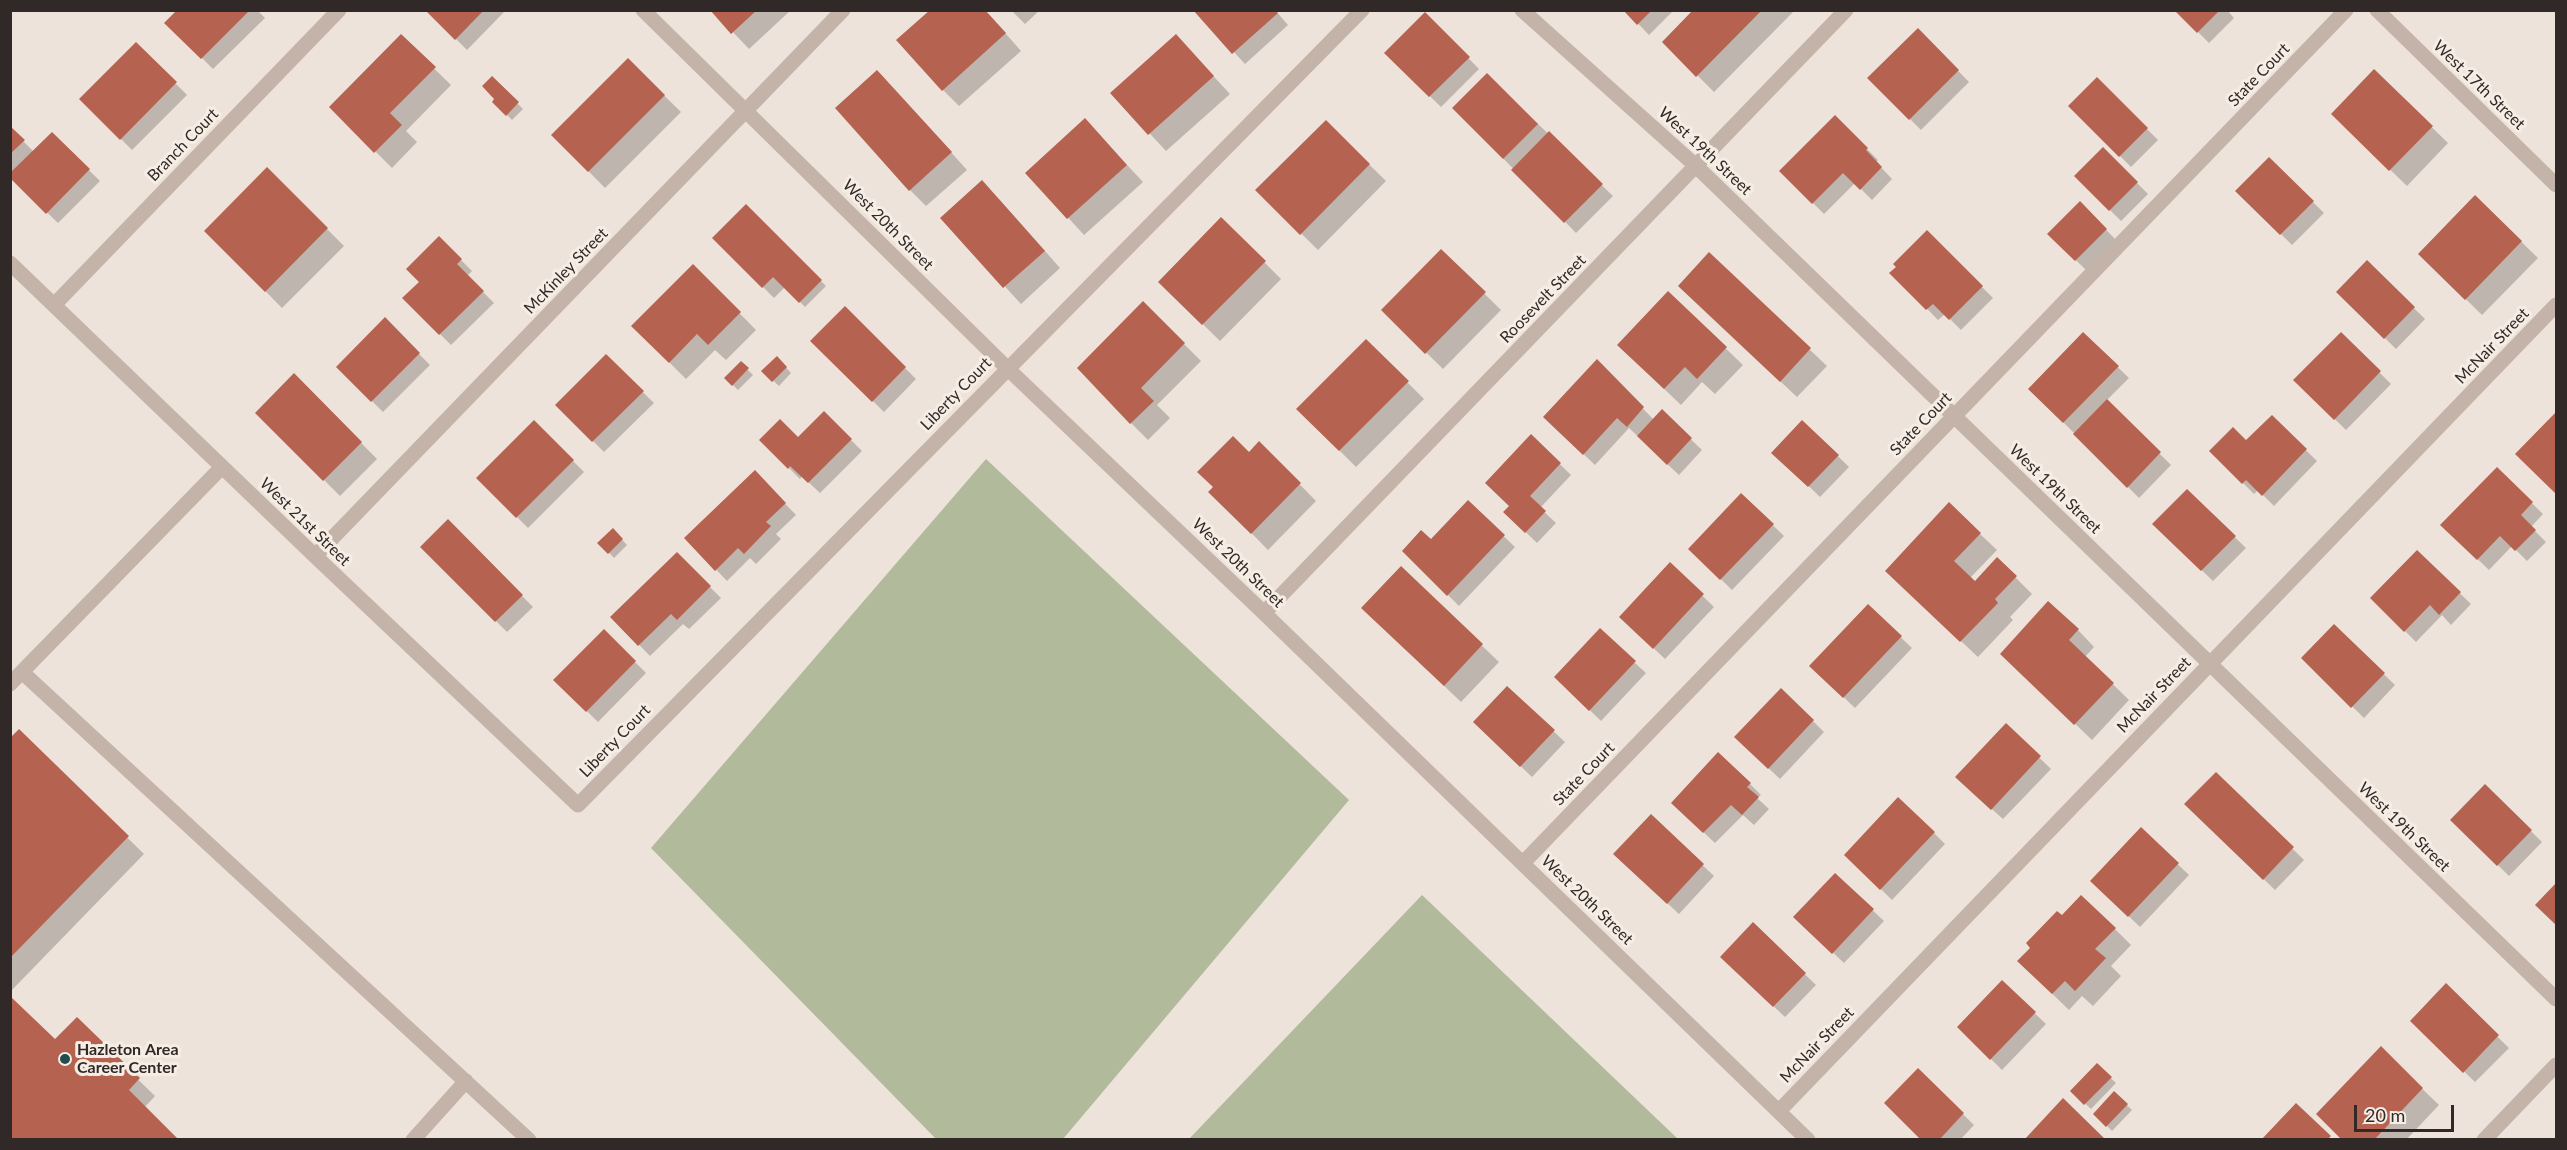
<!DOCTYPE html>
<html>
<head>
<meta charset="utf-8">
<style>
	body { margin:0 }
	#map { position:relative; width:2567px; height:1150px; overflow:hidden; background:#ede3da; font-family:Lato,sans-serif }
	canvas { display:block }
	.frame { position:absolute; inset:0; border:12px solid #312927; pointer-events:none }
	.scale { position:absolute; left:2354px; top:1105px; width:100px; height:27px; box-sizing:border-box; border:3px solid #312927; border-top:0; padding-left:8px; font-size:18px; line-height:21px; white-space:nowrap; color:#312927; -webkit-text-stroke:4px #f6ede5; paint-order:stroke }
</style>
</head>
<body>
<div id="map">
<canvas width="2567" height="1150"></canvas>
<div class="frame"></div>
<div class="scale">20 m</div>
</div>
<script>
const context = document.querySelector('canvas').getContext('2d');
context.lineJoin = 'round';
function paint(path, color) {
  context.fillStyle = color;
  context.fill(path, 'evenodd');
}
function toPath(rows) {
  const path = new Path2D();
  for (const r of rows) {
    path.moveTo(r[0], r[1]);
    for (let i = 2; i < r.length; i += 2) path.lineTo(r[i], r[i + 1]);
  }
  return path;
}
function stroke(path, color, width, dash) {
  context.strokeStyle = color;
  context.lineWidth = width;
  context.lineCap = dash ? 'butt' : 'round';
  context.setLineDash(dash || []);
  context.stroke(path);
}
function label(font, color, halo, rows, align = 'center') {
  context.font = font + ' Lato,sans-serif';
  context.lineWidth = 6;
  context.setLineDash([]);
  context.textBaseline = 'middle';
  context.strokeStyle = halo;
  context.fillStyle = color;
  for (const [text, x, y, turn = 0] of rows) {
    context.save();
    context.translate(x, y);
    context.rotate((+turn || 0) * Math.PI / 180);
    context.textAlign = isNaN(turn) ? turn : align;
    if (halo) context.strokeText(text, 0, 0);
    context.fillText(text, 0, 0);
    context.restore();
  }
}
const green = toPath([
	[986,459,1349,800,1063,1139,936,1139,651,848],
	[1422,895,1678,1139,1189,1139]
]);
const shadow = toPath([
	[179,10,257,10,265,18,213,69,167,23],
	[427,10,506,10,467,50],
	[712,10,791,10,749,49],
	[985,10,1021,51,959,106,943,90],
	[1011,10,1040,10,1025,24],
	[1195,10,1275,10,1288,25,1245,64],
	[1625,10,1674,10,1649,35],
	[1695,10,1794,11,1714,92,1664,42],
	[2176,10,2227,10,2234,18,2209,43],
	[1425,14,1479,69,1441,107,1386,53],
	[1918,30,1969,82,1921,130,1869,78],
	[401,36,451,85,406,131,417,142,392,168,331,107],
	[1176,36,1230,94,1166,151,1112,93],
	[136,44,187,95,132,150,81,99],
	[628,60,681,112,605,188,553,135],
	[2374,71,2448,143,2407,186,2333,114],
	[1487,75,1613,196,1576,233,1454,108],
	[492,78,523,109,512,120,494,102,497,99],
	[2097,79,2158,140,2131,167,2070,106],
	[894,89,967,170,926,206,910,190],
	[1835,117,1878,160,1876,162,1892,179,1872,200,1855,183,1824,214,1781,171],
	[1085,120,1143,182,1084,235,1027,173],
	[1326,122,1386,181,1318,250,1257,190],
	[10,128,34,152,52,134,100,181,58,223,10,177],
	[2103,149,2148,194,2121,221,2076,176],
	[2269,159,2324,213,2292,245,2238,191],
	[267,169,344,246,282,308,206,231],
	[2475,197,2538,258,2482,315,2420,254],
	[998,198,1060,268,1021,304,942,218],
	[2080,203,2117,241,2087,271,2049,234],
	[746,206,826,286,805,307,785,287,774,298,714,238],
	[1221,219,1281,279,1220,341,1160,282],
	[1927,232,1993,298,1961,330,1945,314,1938,320,1892,273],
	[439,238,472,271,467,276,494,303,451,345,404,298,421,282],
	[1441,251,1501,310,1443,369,1383,310],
	[1709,254,1827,366,1797,397,1696,302],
	[2367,262,2425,319,2396,349,2338,292],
	[693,266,756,330,726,360,715,350,686,379,633,326],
	[1668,293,1743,365,1715,394,1702,382,1681,405,1636,362],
	[1143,303,1201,361,1157,405,1170,418,1148,440,1107,399],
	[845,308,916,379,884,412,812,341],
	[385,320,430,365,383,412,338,367],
	[2083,334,2129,378,2106,401,2171,465,2139,498,2030,389],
	[2341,334,2391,384,2346,430,2295,380],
	[1366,341,1424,399,1356,467,1298,409],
	[606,356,654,403,604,452,557,405],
	[777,358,791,373,779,386,763,371],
	[1597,361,1654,420,1662,412,1702,450,1679,475,1629,428,1595,465,1545,417],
	[741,363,753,375,738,390,726,378],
	[294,375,377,459,340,496,257,413],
	[824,413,862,451,820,493,802,476,800,479,761,440,798,439],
	[2556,414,2556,492,2517,454],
	[2272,417,2317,461,2274,506,2258,490,2254,494,2211,451,2247,442],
	[534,422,584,472,528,528,478,478],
	[1803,422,1849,467,1820,497,1785,463],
	[1531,436,1571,475,1540,508,1556,523,1537,543,1505,512,1511,506],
	[1259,443,1316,501,1268,550,1211,492],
	[2497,469,2543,514,2531,527,2546,542,2527,561,2512,546,2489,570,2442,525],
	[766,484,796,515,776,534,781,539,756,564,750,558,727,581,686,538],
	[2187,491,2246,548,2213,581,2154,524],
	[1742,495,1784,536,1732,590,1690,549],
	[1468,502,1515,547,1459,606,1404,551,1431,541],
	[448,521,533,607,507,632,422,547],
	[613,530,627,545,614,558,600,543],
	[1980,534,1997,550,1970,578,1975,583,1997,559,2032,594,2010,617,2013,620,1978,657,1903,587],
	[2417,552,2471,604,2451,625,2442,615,2416,642,2372,598],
	[677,554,721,598,689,629,683,624,650,656,612,617],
	[1670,564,1714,607,1665,659,1621,617],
	[1401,568,1499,662,1461,702,1380,625],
	[1868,606,1912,648,1855,708,1811,666],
	[2334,626,2395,685,2364,718,2303,658],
	[2078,630,2094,647,2085,657,2129,700,2092,740,2019,670],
	[604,631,646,673,598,722,555,680],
	[1600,631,1646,673,1601,721,1567,688],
	[1507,688,1565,742,1532,777,1486,733],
	[1813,721,1824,732,1780,779,1747,748],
	[2006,725,2051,769,2003,819,1968,788],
	[19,731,144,854,10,992,10,740],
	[2216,774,2304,860,2275,890,2186,804],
	[1750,784,1761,795,1757,798,1769,809,1754,825,1743,815,1715,843,1684,814],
	[2485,786,2542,842,2509,876,2452,820],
	[1651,816,1714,876,1679,914,1626,865],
	[2141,829,2189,875,2140,927,2092,881],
	[1934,833,1945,844,1892,900,1846,855],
	[1835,875,1884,921,1844,963,1807,928],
	[2556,885,2556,923,2537,905],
	[2062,917,2115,929,2131,945,2111,966,2121,976,2093,1006,2082,996,2069,1010,2036,978],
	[1753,924,1816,985,1785,1017,1733,968],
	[2002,982,2046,1024,2002,1070,1959,1027],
	[2446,986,2509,1048,2475,1082,2412,1021],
	[77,1020,155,1096,144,1108,55,1042],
	[2381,1049,2439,1105,2406,1140,2344,1140],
	[2097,1065,2116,1083,2091,1109,2072,1091],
	[1918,1070,1974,1125,1960,1140,1923,1140],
	[2114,1093,2132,1110,2112,1131,2095,1114]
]);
const building = toPath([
	[177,10,250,10,201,59,164,23],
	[425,10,484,10,455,40],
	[710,10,757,10,731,34],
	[930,10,985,10,1006,33,942,91,896,40],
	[1193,10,1275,10,1278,13,1232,54],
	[1623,10,1652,10,1637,25],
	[1693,10,1762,10,1696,77,1662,42],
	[2174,10,2220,10,2197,33],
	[1425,12,1470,57,1429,97,1384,53],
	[1918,28,1959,70,1909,120,1867,78],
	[401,34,436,67,390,113,402,125,374,153,329,107],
	[1176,34,1214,76,1148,135,1110,93],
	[136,42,177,82,120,140,79,99],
	[628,58,665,95,588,172,551,135],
	[2374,69,2433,126,2389,171,2331,114],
	[877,70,952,152,909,191,835,108],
	[1487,73,1538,124,1503,159,1452,108],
	[492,76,519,102,506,116,492,102,494,99,482,86],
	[2097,77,2148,128,2119,157,2068,106],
	[1835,115,1868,148,1866,150,1882,167,1860,190,1843,173,1812,204,1779,171],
	[1085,118,1127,165,1067,219,1025,173],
	[1326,120,1370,164,1300,235,1255,190],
	[10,126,25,140,10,154],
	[1549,131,1603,184,1564,223,1511,170],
	[52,132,90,169,46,214,10,178,10,173],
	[2103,147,2138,182,2109,211,2074,176],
	[2269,157,2314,201,2280,235,2235,191],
	[267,167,328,228,265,292,204,231],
	[982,180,1045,251,1003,288,940,218],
	[2475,195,2522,241,2465,300,2418,254],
	[2080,201,2107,229,2075,261,2047,234],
	[746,204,822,280,799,303,773,277,762,288,712,238],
	[1221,217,1266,261,1202,325,1158,282],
	[1927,230,1983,286,1949,320,1933,304,1926,310,1889,273,1896,267,1893,264],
	[439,236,462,259,457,264,484,291,439,335,402,298,419,282,406,269],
	[1441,249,1486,292,1425,354,1381,310],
	[1709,252,1811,348,1780,382,1678,286],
	[2367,260,2415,307,2384,339,2336,292],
	[693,264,741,312,708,345,697,334,669,363,631,326],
	[1668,291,1727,347,1697,379,1685,367,1664,389,1617,345],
	[1143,301,1185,343,1141,388,1154,401,1130,424,1077,368],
	[845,306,906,367,872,402,810,341],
	[385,317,420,353,371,402,336,367],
	[2083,332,2119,366,2063,423,2028,389],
	[2341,332,2381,371,2334,420,2293,380],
	[1366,339,1409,381,1339,451,1296,409],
	[606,354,644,391,592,442,555,405],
	[777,356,787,367,772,382,761,371],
	[1597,359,1644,407,1627,427,1617,418,1583,455,1543,417],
	[741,361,749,368,732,386,724,378],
	[294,373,362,442,323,481,255,413],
	[2107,399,2161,452,2127,488,2073,434],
	[1662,409,1692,438,1667,465,1637,436],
	[824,411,852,439,808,483,790,466,788,469,759,440,780,419,798,437],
	[2556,412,2556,494,2515,454],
	[2272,415,2307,449,2262,496,2246,480,2242,484,2209,451,2233,427,2246,440],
	[534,420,574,460,516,518,476,478],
	[1802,420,1839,455,1808,487,1771,453],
	[1531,434,1561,463,1530,496,1546,511,1525,533,1503,512,1509,506,1485,483],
	[1233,436,1249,452,1259,441,1301,483,1251,534,1208,492,1213,487,1197,472],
	[2497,467,2533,502,2521,515,2536,530,2515,551,2500,536,2477,560,2440,525],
	[755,470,786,503,766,522,771,526,744,554,738,548,715,571,684,538],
	[2187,489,2236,536,2201,571,2152,524],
	[1741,493,1774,524,1720,580,1688,549],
	[1468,500,1505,535,1447,596,1402,551,1421,530,1431,539],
	[1949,502,1981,533,1954,561,1975,581,1997,557,2017,576,1995,599,1998,603,1960,642,1885,571],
	[448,519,523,595,495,622,420,547],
	[613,528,623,539,608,554,597,543],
	[2417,550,2461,592,2439,615,2430,605,2404,632,2370,598],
	[677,552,711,586,677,620,671,614,638,646,610,617],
	[1670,562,1704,594,1653,649,1619,617],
	[1401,566,1483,644,1444,686,1361,608],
	[2048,601,2079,629,2069,640,2114,683,2074,725,2000,654],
	[1868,604,1902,636,1843,698,1809,666],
	[2334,624,2385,673,2351,708,2301,658],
	[1600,628,1636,661,1589,711,1554,677],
	[604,629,636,661,586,712,553,680],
	[1507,686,1555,730,1520,767,1473,722],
	[1781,688,1814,720,1768,769,1734,737],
	[2006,723,2041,756,1991,810,1955,777],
	[19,729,129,836,10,958,10,738],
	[1718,752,1751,783,1747,787,1759,797,1742,815,1731,805,1703,833,1671,803],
	[2216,772,2294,847,2263,880,2184,804],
	[2485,784,2532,830,2497,866,2450,820],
	[1898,797,1935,832,1880,890,1844,855],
	[1651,814,1704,864,1667,904,1613,854],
	[2141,827,2179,863,2128,917,2090,881],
	[1835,873,1874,909,1832,954,1793,917],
	[2556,883,2556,925,2535,905],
	[2081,895,2116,928,2095,949,2106,958,2075,991,2065,981,2052,994,2017,961,2030,948,2026,943,2057,911,2062,915],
	[1753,922,1806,973,1773,1007,1720,957],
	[2002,980,2036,1012,1990,1060,1957,1027],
	[2446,983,2499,1035,2463,1073,2410,1021],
	[10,996,55,1039,77,1017,140,1078,129,1090,179,1140,10,1140],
	[2381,1046,2423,1088,2374,1140,2342,1140,2316,1114],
	[2097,1063,2112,1077,2084,1105,2070,1091],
	[1918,1068,1964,1113,1939,1140,1921,1140,1884,1103],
	[2114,1091,2128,1104,2106,1127,2093,1114],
	[2063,1098,2106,1140,2024,1140],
	[2296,1103,2331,1136,2327,1140,2261,1140]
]);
const minor = toPath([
	[643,10,1007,368,1264,613,1808,1140],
	[1522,10,1696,166,2556,999],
	[2377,10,2556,185],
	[10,263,315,556,578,805,1362,10],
	[54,305,339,10],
	[315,556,843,10],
	[1264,613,1846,10],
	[22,672,529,1140],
	[10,684,222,467],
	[1523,863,2346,10],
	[1779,1111,2556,305],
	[413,1140,466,1081],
	[2484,1140,2556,1065]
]);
const markers = [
	[65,1059,6,"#224d4d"]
];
const streetNames = [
	["State Court",2259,75,-46],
	["West 17th Street",2479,85,44],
	["Branch Court",183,145,-46],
	["West 19th Street",1705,151,43],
	["West 20th Street",888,225,45],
	["McKinley Street",566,271,-46],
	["Roosevelt Street",1543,299,-46],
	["McNair Street",2492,346,-46],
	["Liberty Court",956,394,-46],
	["State Court",1921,424,-46],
	["West 19th Street",2055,489,44],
	["West 21st Street",305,522,44],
	["West 20th Street",1238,563,44],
	["McNair Street",2154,695,-46],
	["Liberty Court",615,741,-46],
	["State Court",1584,774,-46],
	["West 19th Street",2404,827,44],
	["West 20th Street",1587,900,44],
	["McNair Street",1817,1045,-46]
];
const poiNames = [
	["Hazleton Area",77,1050],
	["Career Center",77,1068]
];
paint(green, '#b2ba9c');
paint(shadow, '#0003');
paint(building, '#b56250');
stroke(minor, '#c4b3a8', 15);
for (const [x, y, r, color] of markers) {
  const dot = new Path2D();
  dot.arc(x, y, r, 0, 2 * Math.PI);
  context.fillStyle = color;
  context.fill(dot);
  stroke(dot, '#f6ede5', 2);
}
label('16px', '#312927', '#f6ede5', streetNames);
label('bold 16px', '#312927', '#f6ede5', poiNames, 'left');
</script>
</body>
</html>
